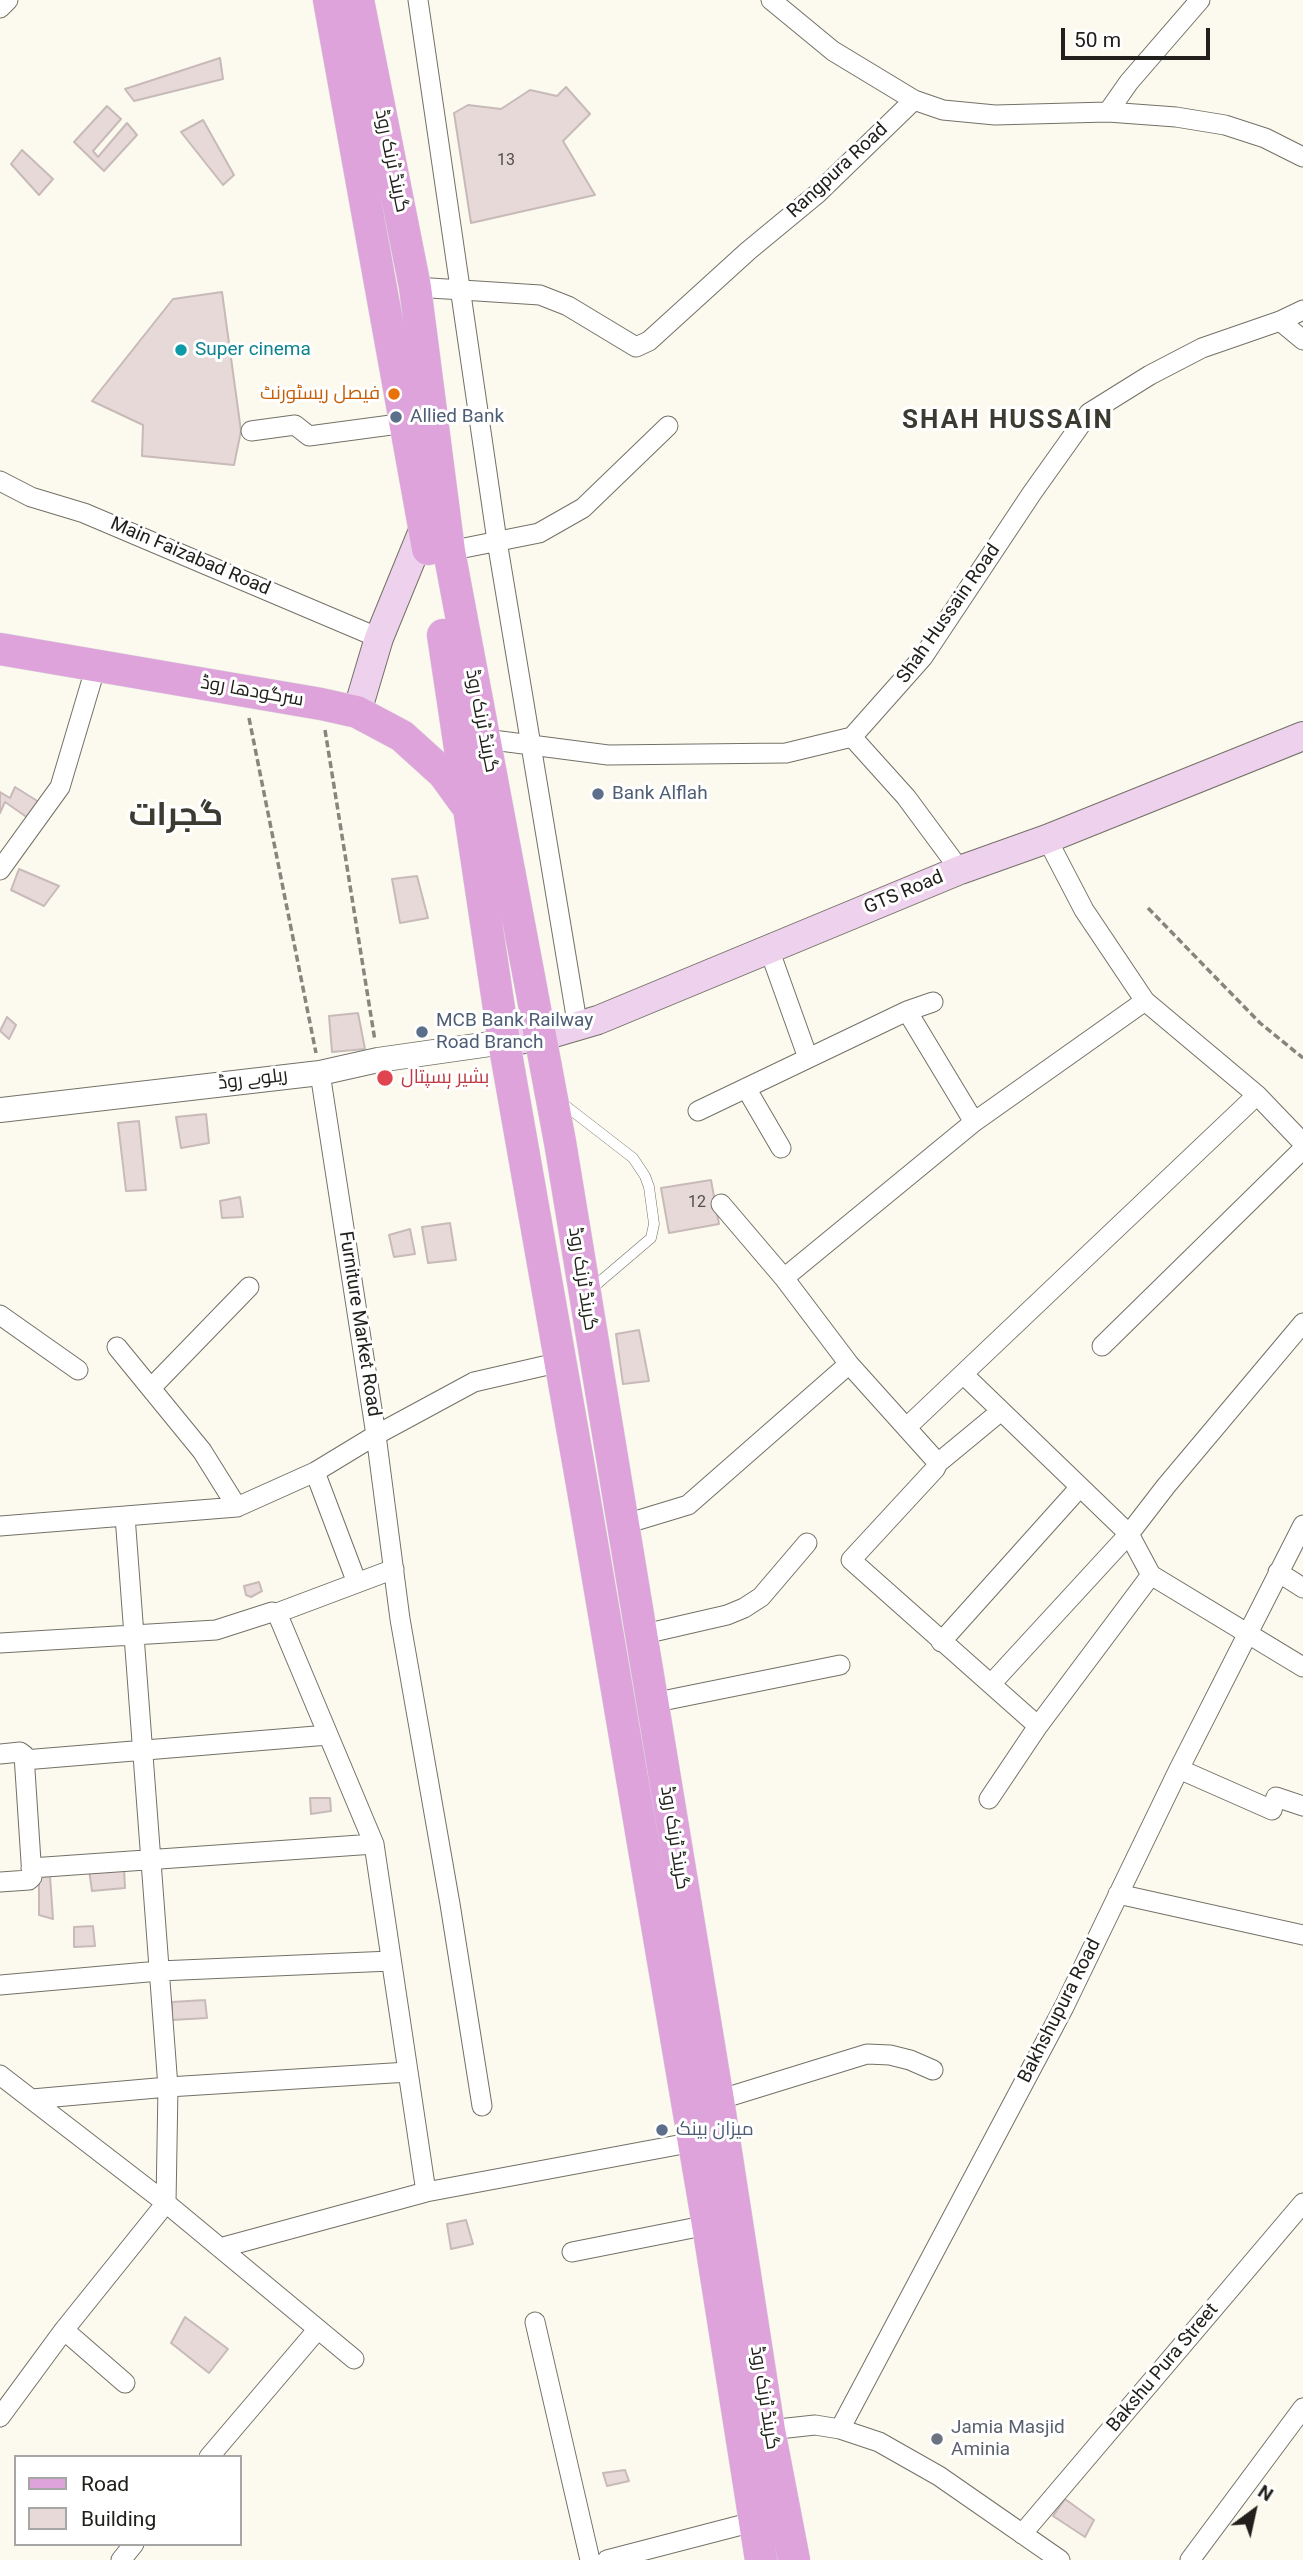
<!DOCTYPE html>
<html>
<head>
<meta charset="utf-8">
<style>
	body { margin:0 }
	#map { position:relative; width:1303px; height:2560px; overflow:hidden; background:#fcfaee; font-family:Roboto,sans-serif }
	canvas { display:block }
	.legend { position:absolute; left:14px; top:2455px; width:228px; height:91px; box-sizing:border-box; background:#fff; border:2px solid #a6a6a4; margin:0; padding:9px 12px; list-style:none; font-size:21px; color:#21201c }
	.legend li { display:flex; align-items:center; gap:14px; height:35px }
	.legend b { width:35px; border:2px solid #a6a6a4 }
	.north { position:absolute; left:1219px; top:2476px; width:70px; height:70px; -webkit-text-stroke:5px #fff; paint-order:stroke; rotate:33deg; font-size:19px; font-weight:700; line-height:28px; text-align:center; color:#21201c }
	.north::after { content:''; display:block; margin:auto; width:24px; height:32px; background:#21201c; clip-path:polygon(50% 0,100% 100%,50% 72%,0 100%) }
	.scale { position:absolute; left:1061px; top:28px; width:149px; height:32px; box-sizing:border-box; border:4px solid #21201c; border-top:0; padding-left:9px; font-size:21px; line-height:24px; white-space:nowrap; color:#21201c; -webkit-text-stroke:5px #fff; paint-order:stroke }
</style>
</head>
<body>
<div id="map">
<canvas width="1303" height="2560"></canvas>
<ul class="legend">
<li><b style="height:9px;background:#dea3db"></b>Road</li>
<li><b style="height:19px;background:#e6d9d8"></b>Building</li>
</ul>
<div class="north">N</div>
<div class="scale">50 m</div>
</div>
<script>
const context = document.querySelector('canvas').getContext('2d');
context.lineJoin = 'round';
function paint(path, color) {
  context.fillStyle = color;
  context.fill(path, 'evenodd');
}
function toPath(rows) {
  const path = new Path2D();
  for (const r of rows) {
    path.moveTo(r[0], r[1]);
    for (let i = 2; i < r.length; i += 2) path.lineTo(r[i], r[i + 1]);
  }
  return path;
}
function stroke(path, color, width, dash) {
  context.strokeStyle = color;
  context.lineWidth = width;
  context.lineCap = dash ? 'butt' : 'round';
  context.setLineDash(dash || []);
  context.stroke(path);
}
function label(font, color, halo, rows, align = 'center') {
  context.font = font + ' Roboto,Cairo,sans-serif';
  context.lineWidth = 6;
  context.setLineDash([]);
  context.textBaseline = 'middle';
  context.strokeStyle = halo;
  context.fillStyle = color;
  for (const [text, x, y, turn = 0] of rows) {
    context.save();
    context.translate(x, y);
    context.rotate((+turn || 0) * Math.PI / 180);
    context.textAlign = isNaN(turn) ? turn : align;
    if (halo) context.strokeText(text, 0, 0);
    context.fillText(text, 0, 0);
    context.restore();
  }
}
const building = toPath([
	[220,58,223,79,134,101,125,89,220,58],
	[566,87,590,114,563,141,595,195,471,223,454,113,468,105,501,109,530,90,557,96,566,87],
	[107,106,121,119,93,151,98,157,127,123,137,135,104,171,74,142,107,106],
	[203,120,234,175,223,185,181,132,203,120],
	[22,150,53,179,39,195,11,164,22,150],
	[222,292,241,431,234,465,142,456,143,425,92,401,173,299,222,292],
	[15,787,39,802,28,818,5,802,0,813,0,792,10,798,15,787],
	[19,869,59,886,44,906,11,890,19,869],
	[417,876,428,918,400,923,392,879,417,876],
	[358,1013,365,1049,332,1052,329,1016,358,1013],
	[7,1017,16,1025,9,1039,0,1031,7,1017],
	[206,1114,209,1143,181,1148,176,1117,206,1114],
	[139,1121,146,1190,126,1191,118,1123,139,1121],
	[711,1180,719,1224,669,1233,661,1188,711,1180],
	[240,1197,243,1217,222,1218,220,1201,240,1197],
	[450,1223,456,1260,428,1263,422,1227,450,1223],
	[410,1229,415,1254,394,1257,389,1235,410,1229],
	[639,1330,649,1381,623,1384,616,1334,639,1330],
	[259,1582,262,1591,251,1597,246,1595,244,1586,259,1582],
	[310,1798,330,1798,331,1811,311,1814,310,1798],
	[124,1867,125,1888,92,1891,89,1870,124,1867],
	[50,1876,53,1919,39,1915,39,1877,50,1876],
	[93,1926,95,1946,74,1947,74,1927,93,1926],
	[205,2000,207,2018,172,2020,172,2002,205,2000],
	[466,2220,473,2244,451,2249,447,2224,466,2220],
	[185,2317,228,2349,209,2373,171,2343,185,2317],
	[625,2470,629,2481,607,2486,603,2473,625,2470],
	[1065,2499,1094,2520,1085,2537,1053,2516,1065,2499]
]);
const path = toPath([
	[249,718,316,1053],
	[325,730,375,1041],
	[1148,908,1260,1023,1303,1058]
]);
const service = toPath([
	[562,1103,633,1158,645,1176,649,1187,654,1224,651,1238,590,1290]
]);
const minor = toPath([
	[418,0,497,541,578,1028],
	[771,0,833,51,914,100,943,110,995,115,1108,112,1176,117,1225,125,1265,138,1303,157],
	[0,8,8,0],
	[1108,112,1129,82,1200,0],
	[415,287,540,295,568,306,636,347,649,341,748,251,817,194,914,100],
	[1280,321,1303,340],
	[251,431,295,425,309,436,406,423],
	[0,481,31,497,84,513,379,638],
	[449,551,539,533,583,508,668,426],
	[852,737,906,797,960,870],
	[485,739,608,755,786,753,852,737,923,657,1032,493,1089,413,1150,375,1202,348,1280,321,1303,310],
	[1047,839,1084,910,1145,1001,1257,1095,1303,1143],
	[0,870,60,787,96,666],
	[769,949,808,1058],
	[907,1011,933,1002],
	[746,1088,781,1148],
	[698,1111,907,1011,974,1122,1145,1001],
	[721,1204,784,1278,849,1364,938,1463],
	[784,1278,974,1122],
	[0,1315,78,1370],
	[1303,1323,1166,1486,1129,1534,1151,1575,1303,1667],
	[1102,1346,1303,1149],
	[117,1347,202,1451,237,1507],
	[963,1374,1129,1534,991,1684],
	[151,1388,249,1287],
	[1001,1411,938,1463,935,1469,851,1560,1038,1726],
	[907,1427,1257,1095],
	[315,1472,357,1583],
	[622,1525,688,1505,849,1364],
	[0,1526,237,1507,315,1472,376,1435,320,1073],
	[1278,1572,1303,1588],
	[277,1613,394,1569],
	[640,1635,727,1615,744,1608,761,1597,807,1543],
	[941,1642,1080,1487],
	[0,1643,216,1630,272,1612,277,1613,374,1844,426,2192],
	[652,1703,840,1665],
	[0,1754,20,1752,24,1755,32,1877,29,1880,0,1882],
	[24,1760,328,1735],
	[1179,1769,1272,1810,1276,1797,1303,1806],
	[989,1799,1038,1726,1151,1575],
	[31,1868,374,1844],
	[1118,1894,1303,1935],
	[0,1985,159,1971,391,1961],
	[0,2075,166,2203,354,2359],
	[32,2099,168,2087,408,2072],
	[718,2100,867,2054,890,2055,910,2060,933,2070],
	[482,2106,450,1904,400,1619,376,1435,474,1382,561,1362],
	[220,2248,426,2192,694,2142],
	[572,2252,708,2225],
	[535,2322,590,2560],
	[64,2330,125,2383],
	[0,2417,64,2330,166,2203,168,2087,125,1516],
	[840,2429,1064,2007,1179,1769,1303,1525],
	[769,2430,815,2425,840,2429,879,2442,939,2476,1060,2560],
	[209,2457,318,2329],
	[1022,2534,1303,2203],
	[121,2560,134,2544],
	[607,2560,753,2522],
	[1190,2560,1303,2408]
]);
const tertiary = toPath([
	[0,1110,320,1073,378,1060,504,1042]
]);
const secondary = toPath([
	[357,712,379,638,424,528],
	[504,1042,540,1037,598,1020,960,870,1047,839,1303,736]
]);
const primary = toPath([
	[329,0,428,549],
	[358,0,415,287,449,551,560,1142,718,2100,769,2430,794,2560],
	[443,635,504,1042,583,1490,708,2225,761,2560],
	[0,649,321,704,357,712,402,736,444,774,465,803]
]);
const markers = [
	[181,350,7,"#0f9aa8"],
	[394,394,7,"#e8710a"],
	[396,417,7,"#5c6f8a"],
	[598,794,7,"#5c6f8a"],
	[422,1032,7,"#5c6f8a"],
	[385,1078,9,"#e0444e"],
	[662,2130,7,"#5c6f8a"],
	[937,2439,7,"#6b7280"]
];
const numberNames = [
	["13",506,161],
	["12",697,1203]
];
const streetNames = [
	["گرینڈ ٹرنک روڈ",391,161,78],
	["Rangpura Road",838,171,-43],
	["Main Faizabad Road",190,557,23],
	["Shah Hussain Road",949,614,-55],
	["سرگودھا روڈ",252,692,10],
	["گرینڈ ٹرنک روڈ",481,721,79],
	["GTS Road",904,893,-23],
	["ریلوے روڈ",253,1080,-7],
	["گرینڈ ٹرنک روڈ",582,1279,81],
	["Furniture Market Road",359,1324,81],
	["گرینڈ ٹرنک روڈ",674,1838,81],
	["Bakhshupura Road",1060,2011,-63],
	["Bakshu Pura Street",1163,2368,-50],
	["گرینڈ ٹرنک روڈ",764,2398,81]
];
const cultureNames = [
	["Super cinema",195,350]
];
const foodNames = [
	["فیصل ریسٹورنٹ",380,394]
];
const serviceNames = [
	["Allied Bank",410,417],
	["Bank Alflah",612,794],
	["MCB Bank Railway",436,1021],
	["Road Branch",436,1043],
	["میزان بینک",676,2130]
];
const healthNames = [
	["بشیر ہسپتال",401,1078]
];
const worshipNames = [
	["Jamia Masjid",951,2428],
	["Aminia",951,2450]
];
const districtNames = [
	["SHAH HUSSAIN",1008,421]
];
const townNames = [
	["گجرات",176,817]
];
paint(building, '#e6d9d8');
stroke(building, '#c7bab9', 2);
stroke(service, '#737167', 11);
stroke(minor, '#737167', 21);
stroke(tertiary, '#737167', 26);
stroke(secondary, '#737167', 30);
stroke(primary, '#dbdbdb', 33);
stroke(path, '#87867e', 3.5, [7, 3.5]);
stroke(service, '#fff', 10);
stroke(minor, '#fff', 19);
stroke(tertiary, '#fff', 24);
stroke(secondary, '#eed1ed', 28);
stroke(primary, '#dea3db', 32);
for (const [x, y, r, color] of markers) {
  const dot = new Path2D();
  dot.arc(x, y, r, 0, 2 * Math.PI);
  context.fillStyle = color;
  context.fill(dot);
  stroke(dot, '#fff', 2.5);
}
label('16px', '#524e4b', null, numberNames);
label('19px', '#21201c', '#fff', streetNames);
label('19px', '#0d838f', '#fff', cultureNames, 'left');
label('19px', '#c56008', '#fff', foodNames, 'right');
label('19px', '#4e5e75', '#fff', serviceNames, 'left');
label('19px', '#be3a42', '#fff', healthNames, 'left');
label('19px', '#5b616d', '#fff', worshipNames, 'left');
context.letterSpacing = '2px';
label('bold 26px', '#3c3b32', '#fff', districtNames);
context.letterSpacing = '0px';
label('bold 33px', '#3c3b32', '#fff', townNames);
</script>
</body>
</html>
